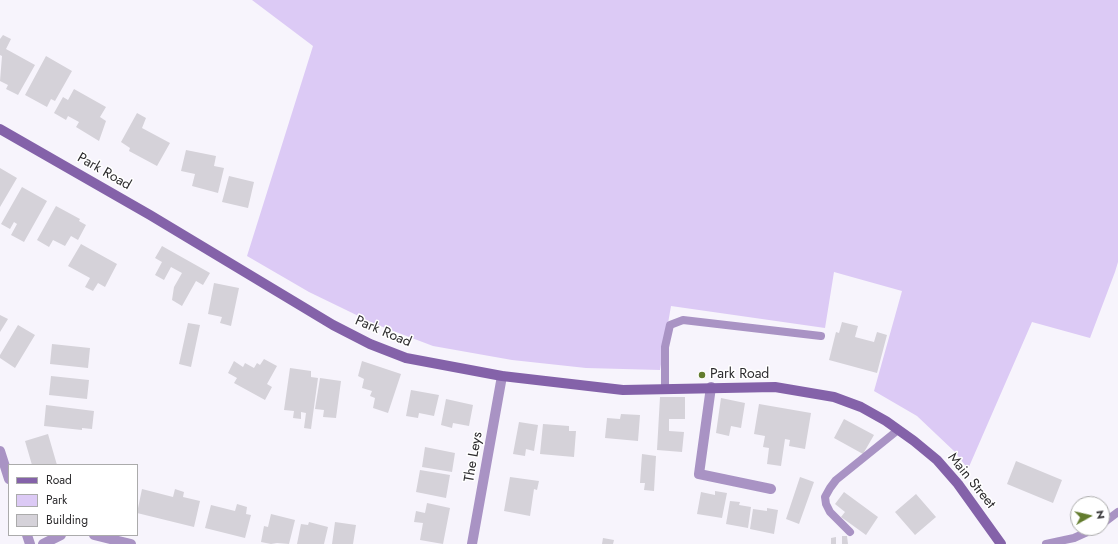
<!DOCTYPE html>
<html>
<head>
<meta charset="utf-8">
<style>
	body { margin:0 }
	#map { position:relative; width:1118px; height:544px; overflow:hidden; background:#f7f4fc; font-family:Jost,sans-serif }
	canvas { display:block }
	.legend { position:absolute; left:8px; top:464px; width:130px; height:72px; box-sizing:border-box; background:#fff; border:1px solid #ababab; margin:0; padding:5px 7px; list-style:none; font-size:12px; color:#2d2c2e }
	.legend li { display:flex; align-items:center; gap:8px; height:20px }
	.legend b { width:20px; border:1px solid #ababab }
	.north { position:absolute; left:1070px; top:496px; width:40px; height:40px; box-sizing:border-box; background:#fff; border:1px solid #ababab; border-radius:50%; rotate:82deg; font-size:11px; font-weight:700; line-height:16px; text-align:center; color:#2d2c2e }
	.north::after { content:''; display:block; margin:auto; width:14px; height:18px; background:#637c2e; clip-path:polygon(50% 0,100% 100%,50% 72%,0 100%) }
</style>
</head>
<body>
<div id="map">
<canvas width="1118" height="544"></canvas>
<ul class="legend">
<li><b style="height:5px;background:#8462a9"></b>Road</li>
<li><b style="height:11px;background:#dccaf5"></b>Park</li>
<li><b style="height:11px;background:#d5d2d9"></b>Building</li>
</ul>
<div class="north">N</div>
</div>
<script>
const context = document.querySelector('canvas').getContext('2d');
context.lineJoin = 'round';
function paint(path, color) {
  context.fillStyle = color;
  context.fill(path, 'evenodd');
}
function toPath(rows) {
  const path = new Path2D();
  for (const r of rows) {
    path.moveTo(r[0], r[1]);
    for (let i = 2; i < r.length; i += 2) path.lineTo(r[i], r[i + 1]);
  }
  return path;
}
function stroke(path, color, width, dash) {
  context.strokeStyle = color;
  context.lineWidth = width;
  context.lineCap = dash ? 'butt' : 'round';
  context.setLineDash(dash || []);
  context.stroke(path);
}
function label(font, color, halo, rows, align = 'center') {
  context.font = font + ' Jost,sans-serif';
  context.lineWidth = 3;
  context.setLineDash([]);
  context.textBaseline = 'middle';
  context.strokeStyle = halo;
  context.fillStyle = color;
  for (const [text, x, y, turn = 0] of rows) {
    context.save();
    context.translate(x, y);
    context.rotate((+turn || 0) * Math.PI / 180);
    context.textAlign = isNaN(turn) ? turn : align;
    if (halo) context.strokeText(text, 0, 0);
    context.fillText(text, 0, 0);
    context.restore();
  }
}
const green = toPath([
	[252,0,1118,0,1118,262,1115,272,1090,338,1032,322,968,469,955,452,917,416,874,391,902,291,834,272,825,328,671,306,660,370,586,368,512,360,433,346,375,324,309,292,247,256,313,46]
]);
const building = toPath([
	[3,35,11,39,6,49,35,65,18,95,6,89,8,85,0,81,2,56,0,55,0,39],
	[46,56,72,71,55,101,51,99,47,107,25,95],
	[74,89,106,107,100,117,106,121,99,141,76,127,79,122,68,116,66,120,54,113,63,97,68,100],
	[137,113,146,118,142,128,170,143,157,166,129,151,130,148,121,142],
	[186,150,216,156,214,166,224,168,218,193,192,186,195,174,181,171],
	[0,168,17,178,0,207],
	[229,176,254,182,248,208,222,202],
	[22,187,47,201,24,242,11,235,17,224,14,222,10,229,1,224],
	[56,206,80,219,79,221,86,225,78,240,71,236,65,246,53,240,49,247,37,240],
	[81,244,117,264,105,287,98,283,93,291,85,287,90,278,68,266],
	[162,246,210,273,203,285,196,281,182,306,172,300,174,287,182,273,171,267,164,280,155,275,162,262,155,258],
	[214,283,239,288,231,326,220,323,222,317,208,314],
	[0,315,8,319,0,332],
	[842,322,858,326,855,337,874,342,877,332,887,335,877,373,829,360,836,332,839,333],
	[188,323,200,325,191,367,179,364],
	[18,325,35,335,15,368,0,358,0,355],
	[52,344,90,348,88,368,50,364],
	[264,359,277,366,267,384,272,387,265,400,234,383,237,378,228,373,234,361,243,367,245,363,254,368,257,363,260,365],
	[362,361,401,374,388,413,373,408,375,398,370,396,372,391,362,388,364,379,358,376],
	[290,368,311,371,311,377,318,378,311,429,304,428,306,413,301,412,301,419,293,418,294,411,284,410],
	[51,376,89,380,87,399,49,395],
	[320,378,341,381,336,418,323,417,324,410,315,409],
	[411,390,439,395,434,416,419,413,418,418,406,416],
	[660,397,685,397,685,419,669,419,669,431,684,432,682,452,657,450],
	[721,398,745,403,741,428,731,426,729,436,716,433],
	[446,399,473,405,469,426,453,423,452,428,441,425],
	[759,404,811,413,805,449,789,446,790,440,785,439,781,466,767,464,769,448,763,447,765,436,754,434],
	[46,405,94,411,92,429,82,428,82,430,44,426],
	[621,414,640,415,638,441,605,438,607,418,620,419],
	[844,419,874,435,863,454,834,438],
	[519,422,538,425,534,451,526,449,525,456,513,454],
	[543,424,569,426,569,431,576,431,574,457,540,454],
	[48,434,57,465,32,465,25,441],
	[425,447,455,453,452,472,422,467],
	[642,454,656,456,654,491,644,490,645,483,640,483],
	[1016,461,1062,480,1053,503,1007,484],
	[420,470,450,475,446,498,416,492],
	[510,477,539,481,537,490,534,489,530,516,504,511],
	[800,477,814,482,799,524,786,519],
	[142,489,173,497,175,489,184,492,183,497,200,501,194,527,137,513],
	[715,491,727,493,722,518,697,514,701,492,715,495],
	[844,492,878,517,866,535,841,517,845,512,835,504],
	[916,494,936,517,915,535,895,512],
	[730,501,740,502,739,505,751,507,748,528,726,524],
	[427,503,450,508,443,544,420,540,423,523,414,522,416,511,425,513],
	[237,504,247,507,246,514,251,515,245,538,205,528,211,505,235,511],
	[767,508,778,510,774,534,750,529,753,509,767,511],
	[271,514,295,520,289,544,277,543,271,544,261,542,264,526,268,527],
	[309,522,328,527,324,544,297,544,301,524,308,525],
	[335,522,356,525,353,544,332,544],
	[842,536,847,536,848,544,842,544],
	[836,537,836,544,831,544,831,538],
	[603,538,614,540,613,544,602,544]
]);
const lane = toPath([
	[665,390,665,347,670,325,683,320,821,336],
	[1102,524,1118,512],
	[850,532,830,512,826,504,825,497,830,488,836,480,898,430],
	[1046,544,1074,538,1096,528]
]);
const street = toPath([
	[711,387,699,474,771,489],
	[0,451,9,479],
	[27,535,30,544],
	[94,535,131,544],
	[43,544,61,535],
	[472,544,502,376]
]);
const secondary = toPath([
	[0,129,150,215,333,325,370,344,406,358,502,376,623,390,775,387,834,397,861,407,886,421,914,441,937,460,958,484,1001,544]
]);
const markers = [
	[702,375,4,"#637c2e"]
];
const streetNames = [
	["Park Road",104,172,30],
	["Park Road",383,332,23],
	["The Leys",474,457,-80],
	["Main Street",971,481,51]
];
const poiNames = [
	["Park Road",710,375]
];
paint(green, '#dccaf5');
paint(building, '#d5d2d9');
stroke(lane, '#a993c4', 8);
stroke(street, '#a993c4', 10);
stroke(secondary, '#8462a9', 10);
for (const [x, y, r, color] of markers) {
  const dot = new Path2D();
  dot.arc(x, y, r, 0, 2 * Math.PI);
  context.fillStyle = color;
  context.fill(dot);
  stroke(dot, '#fff', 1.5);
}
label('14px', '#2d2c2e', '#fff', streetNames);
label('14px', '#2d2c2e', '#fff', poiNames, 'left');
</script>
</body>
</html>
